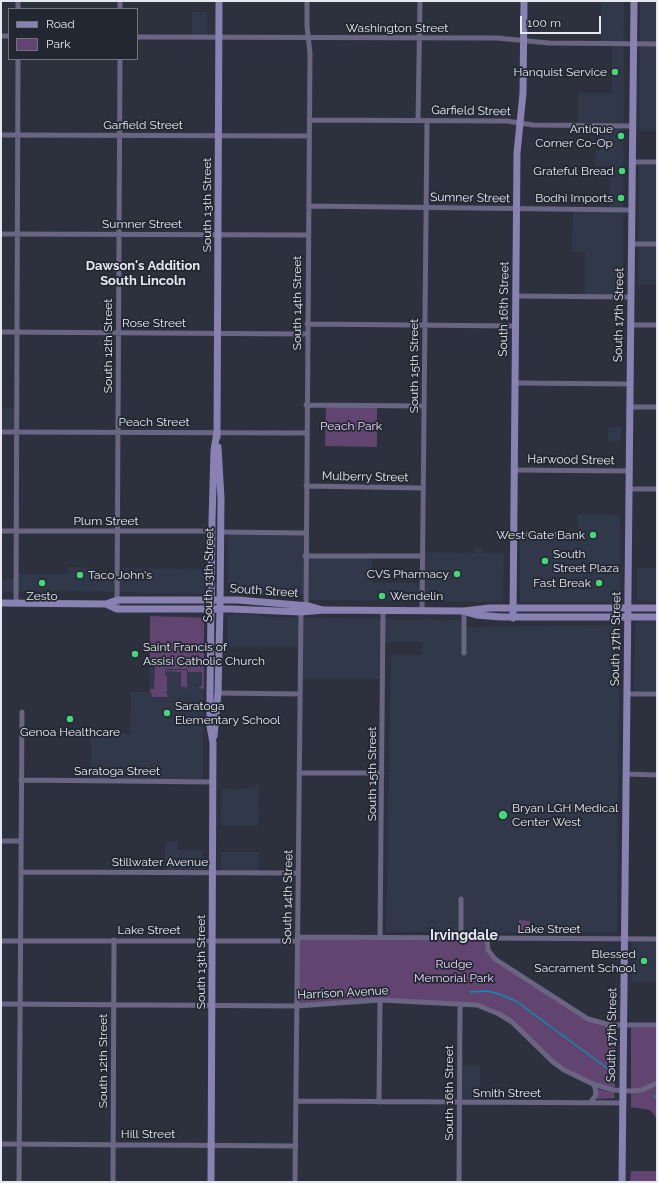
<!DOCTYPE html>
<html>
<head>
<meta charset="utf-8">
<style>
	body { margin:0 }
	#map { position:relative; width:658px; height:1183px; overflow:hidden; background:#2c313d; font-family:Raleway,sans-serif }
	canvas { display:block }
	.frame { position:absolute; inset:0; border:2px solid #e5e8f0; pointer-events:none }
	.legend { position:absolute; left:8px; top:8px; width:130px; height:52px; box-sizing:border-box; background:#222732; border:1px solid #70747e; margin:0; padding:5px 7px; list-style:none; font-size:12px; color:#e5e8f0 }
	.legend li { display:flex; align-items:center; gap:8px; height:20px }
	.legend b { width:20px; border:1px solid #70747e }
	.scale { position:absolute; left:520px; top:16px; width:81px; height:18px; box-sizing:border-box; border:2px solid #e5e8f0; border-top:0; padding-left:5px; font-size:12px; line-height:14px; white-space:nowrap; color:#e5e8f0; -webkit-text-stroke:3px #222732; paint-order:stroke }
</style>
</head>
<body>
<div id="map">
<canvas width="658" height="1183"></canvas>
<div class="frame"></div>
<ul class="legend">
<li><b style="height:5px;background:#8881b1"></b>Road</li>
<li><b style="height:11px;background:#624470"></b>Park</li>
</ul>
<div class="scale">100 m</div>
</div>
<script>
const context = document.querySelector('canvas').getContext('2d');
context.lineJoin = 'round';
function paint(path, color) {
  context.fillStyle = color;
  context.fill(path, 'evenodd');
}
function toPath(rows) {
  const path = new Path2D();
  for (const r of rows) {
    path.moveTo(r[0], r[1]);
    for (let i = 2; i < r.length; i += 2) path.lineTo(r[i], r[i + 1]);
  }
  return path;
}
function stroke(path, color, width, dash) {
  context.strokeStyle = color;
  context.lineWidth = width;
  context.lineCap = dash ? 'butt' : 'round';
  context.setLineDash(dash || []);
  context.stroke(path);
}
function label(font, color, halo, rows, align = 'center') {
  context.font = font + ' Raleway,sans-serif';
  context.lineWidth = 3.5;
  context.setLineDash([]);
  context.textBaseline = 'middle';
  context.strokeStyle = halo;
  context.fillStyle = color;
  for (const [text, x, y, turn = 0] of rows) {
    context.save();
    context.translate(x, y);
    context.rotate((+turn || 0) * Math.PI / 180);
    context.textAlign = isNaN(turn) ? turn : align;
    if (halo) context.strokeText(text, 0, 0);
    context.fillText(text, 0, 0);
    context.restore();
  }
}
const built = toPath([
	[602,1,624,1,623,297,585,296,585,253,572,252,573,209,610,209,610,166,595,166,596,151,600,151,600,126,578,125,578,93,612,93,612,44,601,44],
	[640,1,657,1,657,131,639,131],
	[192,12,207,12,207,36,192,37],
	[639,162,657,162,657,285,638,285],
	[1,408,16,408,16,432,1,432],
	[608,427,621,427,621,441,608,441],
	[578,514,620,515,621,602,520,602,520,534,578,534],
	[227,532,305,533,305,555,372,556,372,583,422,583,423,552,476,553,474,548,482,548,485,553,504,553,503,602,306,600,306,594,228,593],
	[68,567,95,568,95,577,117,578,117,568,205,569,205,594,67,591,1,592,1,579,16,579,16,574,67,574],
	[637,568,657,568,657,602,637,601],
	[233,613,261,615,262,617,464,620,464,654,467,654,467,627,614,625,618,629,619,700,617,931,615,933,386,932,391,655,422,655,422,642,383,642,383,679,300,679,301,647,227,647,227,615,233,615],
	[150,615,204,616,203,781,91,780,91,734,130,734,131,692,149,692],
	[639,621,657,621,657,694,634,694,635,624],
	[258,784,259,826,221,826,222,789,252,788],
	[178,841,178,850,203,850,203,872,164,872,165,842],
	[221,852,259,852,258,873,221,873],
	[632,939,657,939,657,982,631,982],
	[460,1065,480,1065,480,1103,460,1103]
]);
const green = toPath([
	[326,405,377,405,377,447,325,446],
	[150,616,204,618,204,689,198,688,202,686,202,672,188,672,188,669,165,669,165,675,167,675,167,691,165,693,167,693,168,697,152,697,150,689,154,689,155,667,150,666],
	[166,670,187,670,187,690,186,687,181,687,181,672,167,671,166,674],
	[519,920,530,921,529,930,519,930],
	[298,937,487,938,491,955,588,1019,616,1025,615,1090,564,1070,512,1022,483,1007,398,1000,297,1006],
	[631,1025,657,1025,657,1119,650,1110,631,1107],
	[598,1089,614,1093,615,1098,597,1099],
	[631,1171,657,1171,657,1182,630,1182]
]);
const stream = toPath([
	[470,992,487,991,499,994,516,1001,611,1071],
	[654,1096,657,1098]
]);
const minor = toPath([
	[120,1,120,9],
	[18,9,18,1],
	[1,36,9,36],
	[137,37,497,38,549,43,657,44],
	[309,120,507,121,533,125,632,126],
	[418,121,420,1],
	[1,135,309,136],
	[632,162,657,162],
	[309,206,631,210],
	[1,234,308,235],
	[631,244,657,244],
	[516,296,630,297],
	[307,324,515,326],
	[630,325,657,325],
	[1,332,307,334],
	[515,383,629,384],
	[306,405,424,406],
	[629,407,657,407],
	[1,432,306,433],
	[514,470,628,471],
	[306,486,423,488],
	[628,489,657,489],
	[1,531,212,531],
	[221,532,305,533],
	[513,534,578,535],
	[305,556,422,556],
	[16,603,18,59],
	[306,606,310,53,307,26,307,1],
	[117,609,120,59],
	[422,611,427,121],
	[464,653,464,611],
	[218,693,300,694],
	[626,694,657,694],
	[299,773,382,773],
	[626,774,657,775],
	[21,780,213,782],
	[1,841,21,841],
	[21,872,298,873],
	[298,937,657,939],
	[380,938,383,611],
	[461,938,461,899],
	[487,938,488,950,495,959,588,1019,610,1025,657,1025],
	[1,941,298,941],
	[1,1004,297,1006,380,1000,477,1005,499,1014,512,1022,553,1062,564,1070,593,1084,613,1090,631,1091,642,1090,657,1083],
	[296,1101,623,1103],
	[379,1102,380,1000],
	[590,1103,596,1095,595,1087,593,1084],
	[1,1144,296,1146],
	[19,1182,22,712],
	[113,1182,114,940],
	[295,1182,301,612],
	[459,1182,460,1005]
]);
const secondary = toPath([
	[217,437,219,1],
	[1,603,106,604,117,609,232,609,301,612,324,610,464,611,489,608,657,608],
	[106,604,117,600,238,600,309,606,323,610],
	[466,612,476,615,502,617,657,617],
	[513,618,517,153,523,93,524,1],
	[214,736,218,693,220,608,221,498,218,447],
	[211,1182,213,743,210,726,210,692,212,521,214,450,217,432],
	[622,1182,634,1]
]);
const markers = [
	[615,72,4,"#46d779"],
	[621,136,4,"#46d779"],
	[622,171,4,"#46d779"],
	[621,198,4,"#46d779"],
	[593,535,4,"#46d779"],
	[545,561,4,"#46d779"],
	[457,574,4,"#46d779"],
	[80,575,4,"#46d779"],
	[42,583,4,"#46d779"],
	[599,583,4,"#46d779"],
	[382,596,4,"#46d779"],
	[135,654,4,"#46d779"],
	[167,713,4,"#46d779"],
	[70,719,4,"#46d779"],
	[503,815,5,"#46d779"],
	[644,961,4,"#46d779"]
];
const streetNames = [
	["Washington Street",397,28],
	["Garfield Street",471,111,1],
	["Garfield Street",143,125],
	["Sumner Street",470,198,1],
	["South 13th Street",207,205,-90],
	["Sumner Street",142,224],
	["South 14th Street",297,303,-90],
	["South 16th Street",504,309,-89],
	["South 17th Street",619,315,-89],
	["Rose Street",154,323],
	["South 12th Street",108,346,-90],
	["South 15th Street",414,366,-90],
	["Peach Street",154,422],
	["Harwood Street",571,460,1],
	["Mulberry Street",365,477,1],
	["Plum Street",106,521],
	["South 13th Street",209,575,-89],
	["South Street",264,591,4],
	["South 17th Street",616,639,-89],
	["Saratoga Street",117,771],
	["South 15th Street",372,774,-90],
	["Stillwater Avenue",160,862],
	["South 14th Street",288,897,-89],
	["Lake Street",549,929],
	["Lake Street",149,930],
	["South 13th Street",201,962,-90],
	["Harrison Avenue",343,993,-3],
	["South 17th Street",612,1035,-89],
	["South 12th Street",103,1061,-90],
	["South 16th Street",449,1093,-90],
	["Smith Street",507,1093],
	["Hill Street",148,1134]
];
const poiNames = [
	["Hanquist Service",607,72],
	["Antique",613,129],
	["Corner Co-Op",613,143],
	["Grateful Bread",614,171],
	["Bodhi Imports",613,198],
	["West Gate Bank",585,535],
	["South",553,554,"left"],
	["Street Plaza",553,568,"left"],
	["CVS Pharmacy",449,574],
	["Taco John's",88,575,"left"],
	["Fast Break",591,583],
	["Zesto",42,596,"center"],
	["Wendelin",390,596,"left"],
	["Saint Francis of",143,647,"left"],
	["Assisi Catholic Church",143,661,"left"],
	["Saratoga",175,706,"left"],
	["Elementary School",175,720,"left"],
	["Genoa Healthcare",70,732,"center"],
	["Bryan LGH Medical",512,808,"left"],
	["Center West",512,822,"left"],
	["Blessed",636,954],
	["Sacrament School",636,968]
];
const parkNames = [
	["Peach Park",351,426],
	["Rudge",454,964],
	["Memorial Park",454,978]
];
const neighbourhoodNames = [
	["Dawson's Addition",143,266],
	["South Lincoln",143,281]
];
const quarterNames = [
	["Irvingdale",464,936]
];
paint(built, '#31384a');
paint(green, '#624470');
stroke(stream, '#0e8dac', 1.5);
stroke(minor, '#696583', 5);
stroke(secondary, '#8881b1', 7);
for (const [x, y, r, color] of markers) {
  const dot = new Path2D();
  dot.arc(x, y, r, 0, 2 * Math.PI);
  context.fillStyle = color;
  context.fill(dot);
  stroke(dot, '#222732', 1.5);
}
label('12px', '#e5e8f0', '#222732', streetNames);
label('12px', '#e5e8f0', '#222732', poiNames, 'right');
label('12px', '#edd6fa', '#222732', parkNames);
label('bold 13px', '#e5e8f0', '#222732', neighbourhoodNames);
label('bold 14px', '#e5e8f0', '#222732', quarterNames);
</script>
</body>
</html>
